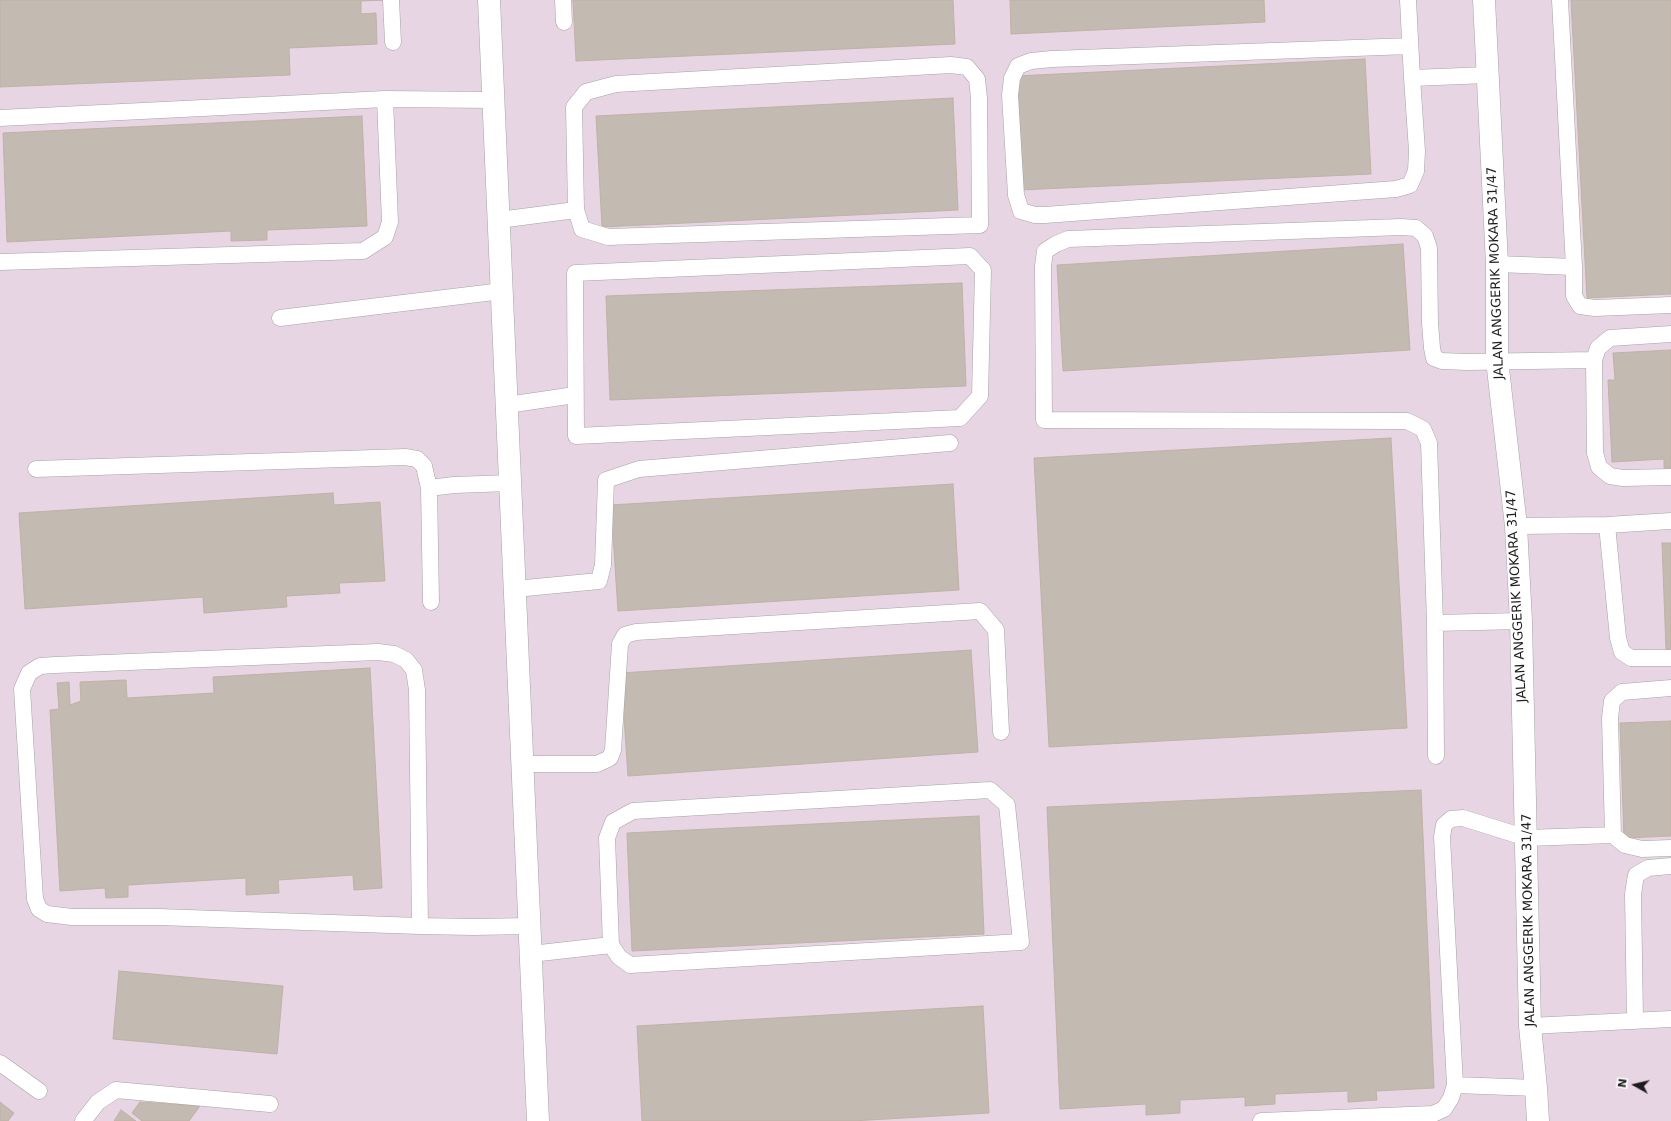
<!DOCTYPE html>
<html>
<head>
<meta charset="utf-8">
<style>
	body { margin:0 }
	#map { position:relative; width:1671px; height:1121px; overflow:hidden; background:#eeebe3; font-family:"DejaVu Sans",sans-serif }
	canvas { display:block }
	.north { position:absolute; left:1615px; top:1065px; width:40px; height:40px; -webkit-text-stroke:3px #fff; paint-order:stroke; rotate:278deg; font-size:11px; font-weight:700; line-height:16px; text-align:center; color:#1d1d1d }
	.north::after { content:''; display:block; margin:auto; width:14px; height:18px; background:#1d1d1d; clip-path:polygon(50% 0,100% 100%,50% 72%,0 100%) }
</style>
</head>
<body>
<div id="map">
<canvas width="1671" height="1121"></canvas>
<div class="north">N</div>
</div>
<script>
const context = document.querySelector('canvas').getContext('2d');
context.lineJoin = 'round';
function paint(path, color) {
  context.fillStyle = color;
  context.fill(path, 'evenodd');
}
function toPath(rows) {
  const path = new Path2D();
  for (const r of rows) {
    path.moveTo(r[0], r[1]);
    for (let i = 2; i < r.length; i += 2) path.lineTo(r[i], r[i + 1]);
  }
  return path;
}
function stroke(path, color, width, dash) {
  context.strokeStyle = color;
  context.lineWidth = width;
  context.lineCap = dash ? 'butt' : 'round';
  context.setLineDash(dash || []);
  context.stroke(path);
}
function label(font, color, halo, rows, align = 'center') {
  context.font = font + ' "DejaVu Sans",sans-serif';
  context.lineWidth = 3.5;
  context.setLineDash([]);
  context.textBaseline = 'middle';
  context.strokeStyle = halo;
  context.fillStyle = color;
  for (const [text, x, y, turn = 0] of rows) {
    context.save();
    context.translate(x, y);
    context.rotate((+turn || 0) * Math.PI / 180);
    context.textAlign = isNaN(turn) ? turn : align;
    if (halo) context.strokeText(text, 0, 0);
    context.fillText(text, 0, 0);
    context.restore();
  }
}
const industrial = toPath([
	[0,0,1671,0,1671,1121,0,1121]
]);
const building = toPath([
	[0,0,384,0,361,1,361,14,376,13,377,44,289,48,290,75,0,87,0,0],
	[573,0,953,0,955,44,576,61,573,0],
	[1010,0,1264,0,1265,22,1011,34,1010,0],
	[1571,0,1671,0,1671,294,1587,298,1571,0],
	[1365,59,1371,174,1020,190,1016,76,1365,59],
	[953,98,958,210,602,227,596,116,953,98],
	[362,116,367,226,267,230,267,240,231,241,231,231,7,242,3,133,362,116],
	[1403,244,1410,350,1063,371,1057,265,1403,244],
	[962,283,966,386,610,400,606,296,962,283],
	[1671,350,1671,468,1664,468,1664,459,1612,462,1608,380,1615,380,1613,353,1671,350],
	[1391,438,1407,728,1049,747,1034,458,1391,438],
	[953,484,959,590,618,611,611,505,953,484],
	[333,493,334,505,380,502,385,581,339,583,340,593,286,596,287,607,204,613,203,597,25,609,19,513,333,493],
	[1662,543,1671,543,1671,649,1666,649,1662,543],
	[971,650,978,752,628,776,621,673,971,650],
	[370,668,382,888,354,890,353,875,278,880,279,893,246,895,246,878,128,885,128,897,106,898,105,888,60,891,50,710,59,709,57,683,69,682,70,705,81,701,80,682,126,680,127,698,214,693,213,677,370,668],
	[1671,721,1671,836,1624,838,1620,723,1671,721],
	[1421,790,1434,1088,1376,1091,1377,1100,1348,1102,1348,1091,1275,1094,1275,1104,1245,1106,1245,1097,1180,1100,1180,1113,1146,1115,1146,1104,1060,1109,1047,807,1421,790],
	[979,816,984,934,632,951,627,833,979,816],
	[119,971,283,986,277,1054,113,1039,119,971],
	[983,1006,989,1113,852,1121,642,1121,637,1026,983,1006],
	[0,1102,14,1113,8,1121,0,1121,0,1102],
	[140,1102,200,1106,189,1121,142,1121,132,1113,140,1102],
	[121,1110,136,1121,114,1121,121,1110]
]);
const service = toPath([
	[391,0,393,42],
	[563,0,564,22],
	[1408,0,1412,78],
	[1560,0,1574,267,1574,296,1580,306,1595,308,1671,305],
	[1410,46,1052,59,1031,61,1018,66,1012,78,1010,95,1016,195,1021,211,1035,215,1045,215,1396,189,1410,185,1416,171,1417,151,1412,78,1488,75],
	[0,118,385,99,494,100],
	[499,220,576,210,582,229,608,237,980,225,979,98,977,79,967,67,951,65,616,84,586,92,574,107,576,210],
	[970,256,983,270,980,396,960,418,576,436,575,273,970,256],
	[0,262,363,251,385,237,390,222,385,99],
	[1497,264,1574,267],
	[280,318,502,291],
	[1671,334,1610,338,1598,348,1594,360,1595,453,1599,467,1610,476,1623,478,1671,477],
	[507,405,575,395],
	[36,469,405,457,417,459,424,466,429,488,454,485,510,483],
	[429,488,431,602],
	[1607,525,1618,638,1622,652,1631,658,1671,658],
	[1516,526,1607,525,1671,521],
	[515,589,599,581,603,565,606,480,639,469,950,443],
	[1521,621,1435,623,1429,443,1423,429,1407,421,1044,420,1043,266,1045,251,1056,244,1068,239,1401,227,1416,228,1425,236,1429,248,1430,323,1432,348,1434,358,1442,361,1467,362,1594,360],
	[1435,623,1436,756],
	[523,764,597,764,610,758,613,750,620,644,625,635,636,632,980,611,996,630,1001,732],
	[990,790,1007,805,1021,942,630,965,619,957,611,945,607,838,613,822,633,811,990,790],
	[1613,835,1610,718,1612,701,1622,692,1671,688],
	[420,926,417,690,414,670,406,660,394,654,378,652,55,665,40,666,29,673,22,689,35,899,39,909,47,914,72,917,159,917,420,926,473,927,530,926],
	[531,954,611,945],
	[1635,1021,1633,894,1636,875,1648,868,1671,866],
	[1530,1026,1671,1019],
	[0,1063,39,1091],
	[1455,1085,1536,1088],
	[83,1121,98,1102,116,1090,270,1104],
	[1261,1121,1433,1114,1444,1109,1451,1098,1455,1085,1442,837,1444,825,1451,819,1463,818,1527,838,1613,835,1625,845,1642,849,1671,848]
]);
const minor = toPath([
	[489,0,538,1121],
	[1484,0,1497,264,1497,360,1516,526,1521,621,1530,1026,1536,1088,1538,1121]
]);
const streetNames = [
	["JALAN ANGGERIK MOKARA 31/47",1496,273,-92],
	["JALAN ANGGERIK MOKARA 31/47",1517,596,-93],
	["JALAN ANGGERIK MOKARA 31/47",1529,920,-91]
];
paint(industrial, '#e7d5e3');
paint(building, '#c3bab2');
stroke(building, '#c0b2a5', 1);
stroke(service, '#a4a4a4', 17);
stroke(minor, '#a4a4a4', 23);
stroke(service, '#fff', 16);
stroke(minor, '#fff', 22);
label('13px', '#1d1d1d', '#fff', streetNames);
</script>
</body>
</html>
